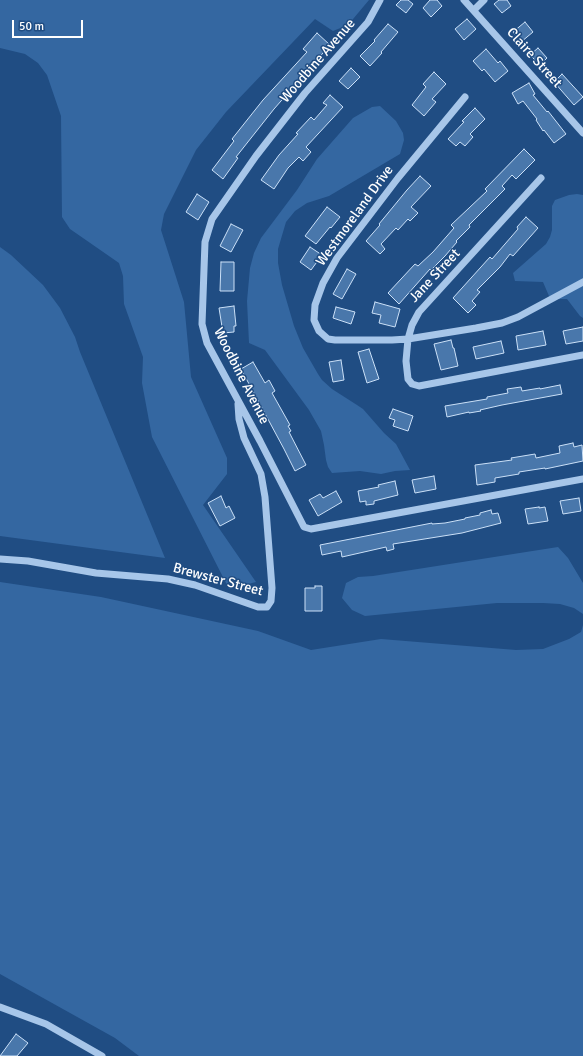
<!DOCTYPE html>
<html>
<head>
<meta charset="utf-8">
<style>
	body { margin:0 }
	#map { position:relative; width:583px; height:1056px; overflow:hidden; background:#204d83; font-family:Signika,sans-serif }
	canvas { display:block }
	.scale { position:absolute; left:12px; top:20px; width:71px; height:18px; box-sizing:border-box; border:2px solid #fff; border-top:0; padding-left:5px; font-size:12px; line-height:14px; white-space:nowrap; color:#fff; -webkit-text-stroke:3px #204d83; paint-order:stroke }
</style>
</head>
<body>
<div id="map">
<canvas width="583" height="1056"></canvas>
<div class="scale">50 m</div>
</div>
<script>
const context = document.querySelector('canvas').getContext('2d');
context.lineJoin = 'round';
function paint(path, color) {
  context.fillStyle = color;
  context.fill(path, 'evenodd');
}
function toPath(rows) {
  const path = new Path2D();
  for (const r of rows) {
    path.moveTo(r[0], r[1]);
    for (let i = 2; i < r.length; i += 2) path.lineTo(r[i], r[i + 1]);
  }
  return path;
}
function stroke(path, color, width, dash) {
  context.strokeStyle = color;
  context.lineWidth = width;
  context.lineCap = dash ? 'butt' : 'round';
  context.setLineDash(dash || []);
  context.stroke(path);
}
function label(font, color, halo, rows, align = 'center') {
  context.font = font + ' Signika,sans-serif';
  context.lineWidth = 3;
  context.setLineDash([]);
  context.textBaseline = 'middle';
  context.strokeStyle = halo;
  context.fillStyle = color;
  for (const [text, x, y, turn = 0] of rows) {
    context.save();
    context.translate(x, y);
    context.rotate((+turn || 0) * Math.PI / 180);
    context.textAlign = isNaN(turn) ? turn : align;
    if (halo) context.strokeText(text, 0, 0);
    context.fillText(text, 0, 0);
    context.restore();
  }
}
const green = toPath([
	[0,0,369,0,348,25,333,31,315,19,226,112,196,150,164,214,161,230,184,302,191,377,227,458,227,474,203,505,256,582,229,589,152,437,142,383,143,357,124,304,123,276,119,263,70,229,62,217,61,116,47,75,38,63,25,54,0,48],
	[380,106,396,121,403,133,404,140,400,154,329,196,307,203,295,211,286,222,278,249,278,263,282,285,294,326,303,348,318,374,322,380,332,389,357,405,363,409,384,433,396,444,410,470,395,471,381,474,360,471,332,473,328,467,326,460,324,445,321,431,309,410,265,350,249,343,247,301,250,268,254,253,261,238,297,190,317,159,353,118,372,107],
	[577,194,583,195,583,318,580,316,567,299,557,299,549,296,543,282,515,281,513,273,546,244,550,237,552,230,552,206,555,200,569,195],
	[0,247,11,255,43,285,60,308,75,337,80,352,165,558,0,536],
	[558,547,568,558,583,583,583,614,574,608,560,604,543,603,497,603,365,616,352,610,342,598,346,583,358,577,373,576],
	[0,582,101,597,258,631,311,650,381,639,516,650,543,649,569,639,581,632,583,625,583,1056,139,1056,115,1038,0,974]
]);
const building = toPath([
	[401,0,408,0,413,4,406,13,396,5,401,0],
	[430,0,437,0,442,6,431,17,423,8,430,0],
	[499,0,507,0,511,6,502,13,494,4,499,0],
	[467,19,476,29,464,40,455,29,467,19],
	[525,22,533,32,521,42,513,32,525,22],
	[388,24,398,32,381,52,382,53,370,66,360,56,375,41,374,40,388,24],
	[317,33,330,45,274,109,236,157,238,158,223,179,212,170,234,141,232,139,263,100,307,52,303,49,317,33],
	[538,48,547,58,540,65,530,55,538,48],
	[486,49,498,63,500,61,508,71,495,82,484,69,482,71,473,61,486,49],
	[351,68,360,77,348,89,339,81,351,68],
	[434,72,446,84,432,99,436,102,424,116,412,105,426,87,423,84,434,72],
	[562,74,583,97,574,105,554,82,562,74],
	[529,83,535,94,533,95,547,112,548,111,566,134,554,143,544,130,543,131,536,120,537,119,523,101,518,104,512,93,529,83],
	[330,95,343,107,306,147,311,152,303,161,299,157,288,168,274,189,261,180,279,155,298,134,296,133,311,117,314,120,327,105,323,103,330,95],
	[475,108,485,119,470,134,473,137,465,146,460,142,456,146,448,139,464,122,462,121,475,108],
	[524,149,535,160,516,179,512,175,502,186,505,189,469,225,470,227,456,241,457,242,445,256,431,270,430,269,399,304,388,293,415,264,418,266,433,252,454,228,451,225,487,191,485,189,524,149],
	[420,176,431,186,411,207,418,213,410,221,408,219,398,230,396,228,381,244,385,249,380,254,366,241,380,225,379,224,407,190,420,176],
	[197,194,209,202,198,220,186,212,197,194],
	[327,207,340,217,331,228,330,227,316,244,305,236,327,207],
	[526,217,538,228,513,256,510,254,500,267,477,290,480,292,472,301,476,305,468,313,453,298,490,257,492,259,518,229,517,227,526,217],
	[231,224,243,230,231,252,220,246,231,224],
	[310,247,322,255,311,270,300,262,310,247],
	[221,262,234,262,234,291,220,291,221,262],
	[347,269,356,274,342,299,333,294,347,269],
	[375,302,400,309,395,327,379,323,381,315,372,313,375,302],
	[234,306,236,326,234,326,234,332,223,333,219,308,234,306],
	[336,307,355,312,351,324,333,318,336,307],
	[583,327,583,341,566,344,563,331,583,327],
	[543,331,546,345,518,350,516,336,543,331],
	[451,340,453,348,454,348,458,366,441,370,434,344,451,340],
	[501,341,504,353,476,359,473,347,501,341],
	[369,349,379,379,367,383,358,352,369,349],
	[341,360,344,380,333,382,329,362,341,360],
	[253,362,265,383,269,380,275,391,272,393,290,425,288,426,291,431,289,432,306,465,295,471,284,449,241,369,253,362],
	[560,385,562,394,502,405,480,410,481,411,469,413,469,412,447,417,445,406,487,399,487,397,508,393,507,389,521,387,522,391,540,388,540,389,560,385],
	[393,409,413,416,408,431,393,426,395,420,389,418,393,409],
	[573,443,574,447,582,445,583,461,545,469,545,468,519,472,519,474,495,478,495,482,477,485,475,465,512,460,511,458,535,454,536,458,560,453,559,446,573,443],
	[434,476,436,489,415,493,412,480,434,476],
	[395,481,398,495,374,501,374,504,366,505,366,501,360,502,358,491,379,487,378,485,395,481],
	[336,491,342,502,318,516,309,500,320,494,323,498,336,491],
	[221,496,226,508,229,506,235,518,220,526,208,503,221,496],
	[579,498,581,511,563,514,560,501,579,498],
	[539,507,539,508,545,507,548,521,528,524,525,509,539,507],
	[491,510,492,514,498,513,501,523,462,533,393,544,394,549,387,551,386,547,342,557,341,551,322,555,320,545,432,523,432,524,445,523,465,519,465,518,480,515,480,513,491,510],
	[315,586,322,586,322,611,305,611,305,588,315,588,315,586],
	[16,1034,28,1043,17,1056,0,1056,16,1034]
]);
const minor = toPath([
	[380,0,368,22,305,93,256,156,212,219,205,242,202,324,207,343,260,441,304,527,311,529,583,479],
	[464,0,583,133],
	[474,10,484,0],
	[465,97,398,178,337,258,323,283,315,305,314,320,319,331,328,339,335,340,392,340,408,339,476,328,502,323,518,317,583,282],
	[541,178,419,312,412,325,408,339,406,361,408,379,412,384,419,386,583,355],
	[0,559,28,561,96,573,168,579,195,585,258,607,267,607,271,601,272,588,265,497,261,474,244,438,239,419,238,404],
	[0,1007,46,1024,102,1056]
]);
const streetNames = [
	["Claire Street",534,58,48],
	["Woodbine Avenue",318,61,-49],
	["Westmoreland Drive",355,216,-54],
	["Jane Street",435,276,-47],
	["Woodbine Avenue",241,376,63],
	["Brewster Street",218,580,15]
];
paint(green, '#3467a1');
paint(building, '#4977ab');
stroke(building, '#cbe0f7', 1);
stroke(minor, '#a7c6e9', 7);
label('14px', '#fff', '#204d83', streetNames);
</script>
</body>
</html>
